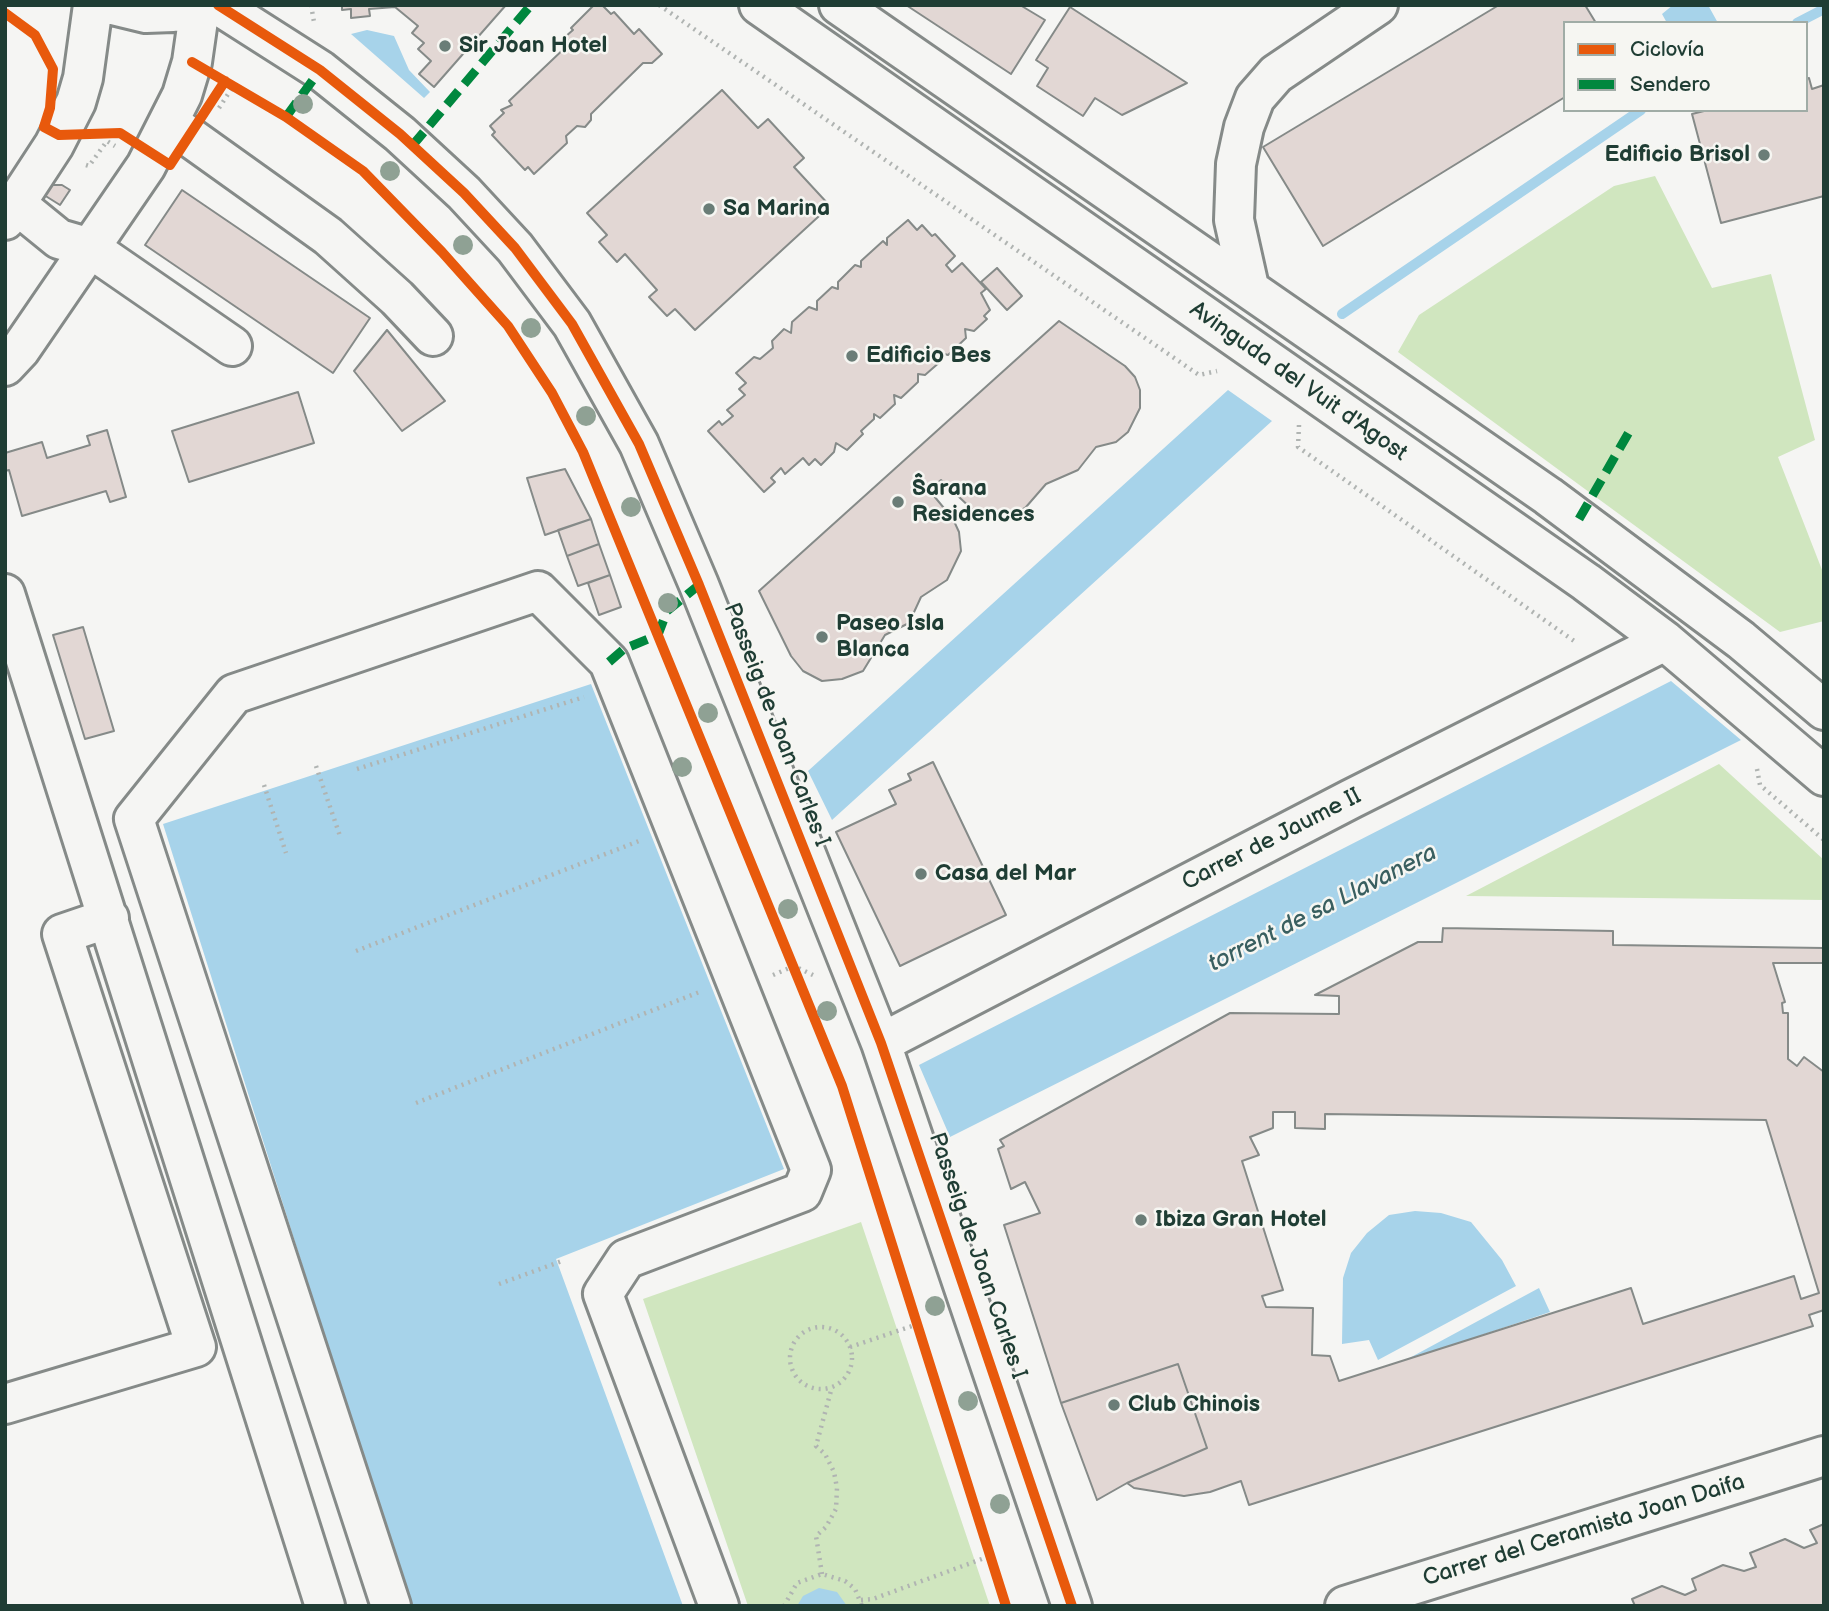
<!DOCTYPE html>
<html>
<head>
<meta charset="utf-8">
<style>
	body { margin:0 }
	#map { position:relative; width:1829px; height:1611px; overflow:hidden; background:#f5f5f3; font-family:"Balsamiq Sans",sans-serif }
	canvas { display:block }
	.frame { position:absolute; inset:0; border:7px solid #1f3d34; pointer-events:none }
	.legend { position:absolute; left:1563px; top:21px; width:245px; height:91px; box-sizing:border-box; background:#f6f6f2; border:2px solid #a0aca6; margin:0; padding:9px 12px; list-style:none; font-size:21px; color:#1f3d34 }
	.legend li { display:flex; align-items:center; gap:14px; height:35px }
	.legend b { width:35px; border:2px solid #a0aca6 }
</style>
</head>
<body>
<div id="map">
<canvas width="1829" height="1611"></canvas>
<div class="frame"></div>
<ul class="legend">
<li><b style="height:9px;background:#e8590c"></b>Ciclovía</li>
<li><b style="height:9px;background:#00873e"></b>Sendero</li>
</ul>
</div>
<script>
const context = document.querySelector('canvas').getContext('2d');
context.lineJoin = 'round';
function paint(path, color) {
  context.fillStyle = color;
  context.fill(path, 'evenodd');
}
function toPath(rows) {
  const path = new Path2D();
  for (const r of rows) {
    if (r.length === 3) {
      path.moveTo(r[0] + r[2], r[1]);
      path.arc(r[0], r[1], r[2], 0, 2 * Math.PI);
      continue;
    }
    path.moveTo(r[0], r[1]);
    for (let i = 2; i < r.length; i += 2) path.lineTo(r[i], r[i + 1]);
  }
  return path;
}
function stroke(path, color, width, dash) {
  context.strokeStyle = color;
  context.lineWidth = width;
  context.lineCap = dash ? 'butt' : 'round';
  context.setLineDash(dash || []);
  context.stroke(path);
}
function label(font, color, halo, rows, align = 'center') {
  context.font = font + ' "Balsamiq Sans",sans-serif';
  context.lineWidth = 5;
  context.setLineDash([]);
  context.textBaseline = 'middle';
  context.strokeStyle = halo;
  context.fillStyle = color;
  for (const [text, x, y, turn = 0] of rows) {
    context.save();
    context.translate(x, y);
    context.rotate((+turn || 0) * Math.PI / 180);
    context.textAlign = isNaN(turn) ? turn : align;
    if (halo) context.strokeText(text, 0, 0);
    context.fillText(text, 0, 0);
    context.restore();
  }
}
const green = toPath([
	[1655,176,1712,288,1771,274,1815,440,1778,457,1824,575,1824,621,1780,632,1398,352,1419,315,1614,186],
	[1719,764,1824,860,1824,900,1466,896],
	[861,1222,990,1606,748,1606,643,1299]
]);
const water = toPath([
	[1673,5,1708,5,1718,23,1667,23,1662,14],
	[367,30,394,36,409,70,430,92,424,98,351,34],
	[1228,390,1272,421,832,820,808,771],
	[1671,681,1741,740,950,1137,919,1065],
	[591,684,784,1169,556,1259,683,1606,410,1606,163,824],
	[1415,1211,1441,1213,1471,1222,1502,1260,1516,1286,1378,1360,1369,1340,1342,1344,1343,1278,1351,1253,1367,1233,1389,1215],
	[1539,1288,1550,1312,1402,1362],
	[819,1588,837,1592,847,1606,797,1606,803,1596]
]);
const stream = toPath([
	[1797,23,1824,9],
	[1342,314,1641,110]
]);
const building = toPath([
	[342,5,506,5,434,87,419,74,431,61,418,49,424,43,412,33,418,26,395,7,369,9,370,16,351,18,351,9,342,10,342,5],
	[594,5,602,5,611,14,614,12,634,34,639,29,662,54,652,63,643,63,591,114,591,120,585,127,577,126,566,136,567,143,534,174,528,167,525,170,492,135,495,132,490,126,504,113,501,110,512,105,509,101,570,43,565,37,573,30,571,28,594,5],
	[906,5,1020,5,1045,20,1011,74,906,5],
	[1499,5,1585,5,1596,23,1565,23,1565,97,1323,246,1263,147,1499,5],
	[1070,7,1187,83,1122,115,1095,98,1083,116,1037,86,1048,68,1036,60,1070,7],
	[1809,78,1812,89,1824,85,1824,196,1721,223,1692,114,1708,110,1806,110,1806,79,1809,78],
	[722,90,758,128,768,119,804,158,794,167,830,206,695,330,675,309,667,316,649,297,657,290,625,254,617,262,599,242,607,235,587,213,722,90],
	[51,185,62,185,70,190,60,205,44,195,51,185],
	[182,190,370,318,333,373,145,245,182,190],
	[908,220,917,230,922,225,932,236,935,234,955,256,946,265,952,272,962,263,986,289,981,293,990,310,984,316,987,319,974,331,965,329,966,338,948,355,941,353,941,361,925,375,918,374,918,382,901,398,894,395,895,404,880,418,874,414,874,419,861,431,863,434,847,450,836,443,834,452,821,465,815,459,809,465,803,458,785,474,781,468,771,478,775,482,764,492,708,431,719,421,722,425,733,416,727,410,745,395,739,389,746,383,736,373,754,357,760,359,773,348,772,341,784,329,791,333,792,322,809,307,817,310,817,301,832,287,838,289,838,282,855,265,861,267,861,261,883,241,887,245,887,238,908,220],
	[997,268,1022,296,1007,310,981,282,997,268],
	[1059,321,1125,366,1135,377,1140,390,1140,408,1128,432,1116,442,1096,447,1078,470,1046,484,1026,507,1015,514,991,518,976,513,941,480,929,490,953,519,959,532,961,551,947,580,921,597,909,623,885,635,863,671,842,679,822,681,803,671,791,656,759,591,1059,321],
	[387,330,445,401,402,431,354,371,387,330],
	[298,392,314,443,189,482,172,431,298,392],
	[107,430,126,497,110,502,106,491,22,516,9,470,5,471,5,453,42,442,47,458,90,445,87,436,107,430],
	[565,469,591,519,545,535,527,478,565,469],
	[591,519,599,544,567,556,558,530,591,519],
	[599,544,610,575,578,586,567,556,599,544],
	[610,575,621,607,599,615,588,583,610,575],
	[83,627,114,731,85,739,53,635,83,627],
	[933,762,1006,915,900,966,836,832,896,804,889,790,911,780,908,774,933,762],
	[1443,928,1613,931,1613,945,1824,948,1824,963,1773,963,1785,1002,1782,1003,1783,1013,1788,1013,1788,1059,1797,1066,1804,1057,1824,1072,1824,1310,1809,1315,1813,1326,1249,1505,1241,1481,1210,1492,1184,1496,1134,1488,1127,1483,1207,1448,1178,1364,1061,1403,1004,1225,1040,1213,1025,1182,1011,1189,998,1149,1004,1146,1000,1140,1230,1013,1339,1014,1339,996,1315,995,1418,942,1442,942,1443,928],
	[1273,1112,1295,1112,1295,1128,1325,1129,1325,1114,1766,1120,1819,1293,1801,1299,1794,1276,1643,1324,1631,1288,1339,1381,1330,1356,1312,1355,1313,1308,1266,1307,1262,1296,1283,1290,1242,1161,1259,1155,1250,1137,1273,1128,1273,1112],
	[1178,1364,1207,1448,1127,1483,1097,1500,1061,1403,1178,1364],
	[1824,1524,1824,1606,1635,1606,1632,1599,1662,1586,1685,1595,1696,1590,1692,1579,1723,1565,1744,1571,1756,1567,1750,1553,1785,1539,1804,1548,1817,1543,1810,1530,1824,1524]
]);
const path = toPath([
	[311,5,314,22],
	[659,5,1199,375,1217,371],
	[219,108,234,85],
	[86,165,89,166,107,141,115,146],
	[1299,425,1298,447,1577,643],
	[316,766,340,836],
	[357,769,584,697],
	[1757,769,1760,785,1824,840],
	[264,785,286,853],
	[356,951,639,841],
	[773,975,794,966,813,975],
	[416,1103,702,991],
	[499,1284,562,1261],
	[821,1358,31],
	[850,1347,918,1324],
	[822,1574,816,1536,826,1527,836,1509,837,1488,834,1472,825,1454,816,1446,832,1387],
	[861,1600,873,1599,990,1556],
	[784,1606,797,1583,822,1574,845,1581,855,1589,862,1606]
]);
const minor = toPath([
	[113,5,146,13,173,12,203,5],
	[218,5,320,70,400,134,464,193,515,248,572,324,639,444,699,585,881,1043,1072,1606],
	[759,5,1586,582,1665,641,1824,776],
	[839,5,1548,496,1741,640,1824,710],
	[170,123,328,236,397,298,433,336],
	[16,204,59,239,90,248,232,346],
	[5,220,54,145,76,102,83,78,93,5],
	[1249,287,1234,220,1236,164,1244,127,1255,98,1276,74,1378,5],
	[5,366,20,350,146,166,182,95,192,62,200,6],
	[5,594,325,1606],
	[881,1043,1351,799,1665,641],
	[5,1404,196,1347,62,934,109,918],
	[391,1606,134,819,234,694,538,591,609,662,811,1170,802,1192,626,1259,603,1294,719,1606],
	[1345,1606,1824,1456]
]);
const quiet = toPath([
	[286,117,320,70],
	[412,146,531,5],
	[1579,519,1629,432],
	[609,662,624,649,658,635,667,611,699,585]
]);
const cycleway = toPath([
	[218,5,320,70,400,134,464,193,515,248,572,324,639,444,699,585,881,1043,1072,1606],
	[5,13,35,35,53,69,50,108,44,127,59,135,120,133,170,165,225,81],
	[192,62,286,117,363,171,442,252,508,326,552,393,583,452,842,1086,1006,1606]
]);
const trees = [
	[303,104],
	[390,171],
	[463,245],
	[531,328],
	[586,416],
	[631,507],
	[668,603],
	[708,713],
	[682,767],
	[788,909],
	[827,1011],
	[935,1306],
	[968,1401],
	[1000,1504]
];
const markers = [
	[445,46,7,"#6a7d77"],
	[1764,155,7,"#6a7d77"],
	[709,209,7,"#6a7d77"],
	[852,356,7,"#6a7d77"],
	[898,502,7,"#6a7d77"],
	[822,637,7,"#6a7d77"],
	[921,874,7,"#6a7d77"],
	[1141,1220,7,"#6a7d77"],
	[1114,1405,7,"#6a7d77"]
];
const poiNames = [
	["Sir Joan Hotel",459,46],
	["Edificio Brisol",1750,155,"right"],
	["Sa Marina",723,209],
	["Edificio Bes",866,356],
	["Ŝarana",912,489],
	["Residences",912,515],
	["Paseo Isla",836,624],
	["Blanca",836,650],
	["Casa del Mar",935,874],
	["Ibiza Gran Hotel",1155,1220],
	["Club Chinois",1128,1405]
];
const streetNames = [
	["Avinguda del Vuit d'Agost",1298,382,35],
	["Passeig de Joan Carles I",776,725,69],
	["Carrer de Jaume II",1272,840,-27],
	["Passeig de Joan Carles I",977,1256,71],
	["Carrer del Ceramista Joan Daifa",1584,1531,-17]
];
const waterNames = [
	["torrent de sa Llavanera",1323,909,-27]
];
paint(green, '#d0e6bf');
paint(water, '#a7d3ea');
stroke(stream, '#a7d3ea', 10);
paint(building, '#e2d7d4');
stroke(building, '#858a88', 2);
stroke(minor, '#858a88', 44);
stroke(path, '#b0b4b2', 4.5, [2, 5]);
stroke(minor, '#f5f5f3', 38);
stroke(quiet, '#00873e', 9, [18, 9]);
stroke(cycleway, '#e8590c', 10);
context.fillStyle = '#8fa194';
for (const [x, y] of trees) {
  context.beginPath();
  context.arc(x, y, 10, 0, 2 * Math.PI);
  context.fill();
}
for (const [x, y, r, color] of markers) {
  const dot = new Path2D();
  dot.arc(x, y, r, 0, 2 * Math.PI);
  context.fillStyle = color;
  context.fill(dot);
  stroke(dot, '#f6f6f2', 2.5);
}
label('bold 23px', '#1f3d34', '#f6f6f2', poiNames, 'left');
label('23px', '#1f3d34', '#f6f6f2', streetNames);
label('italic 24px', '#395f60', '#f6f6f2', waterNames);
</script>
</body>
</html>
